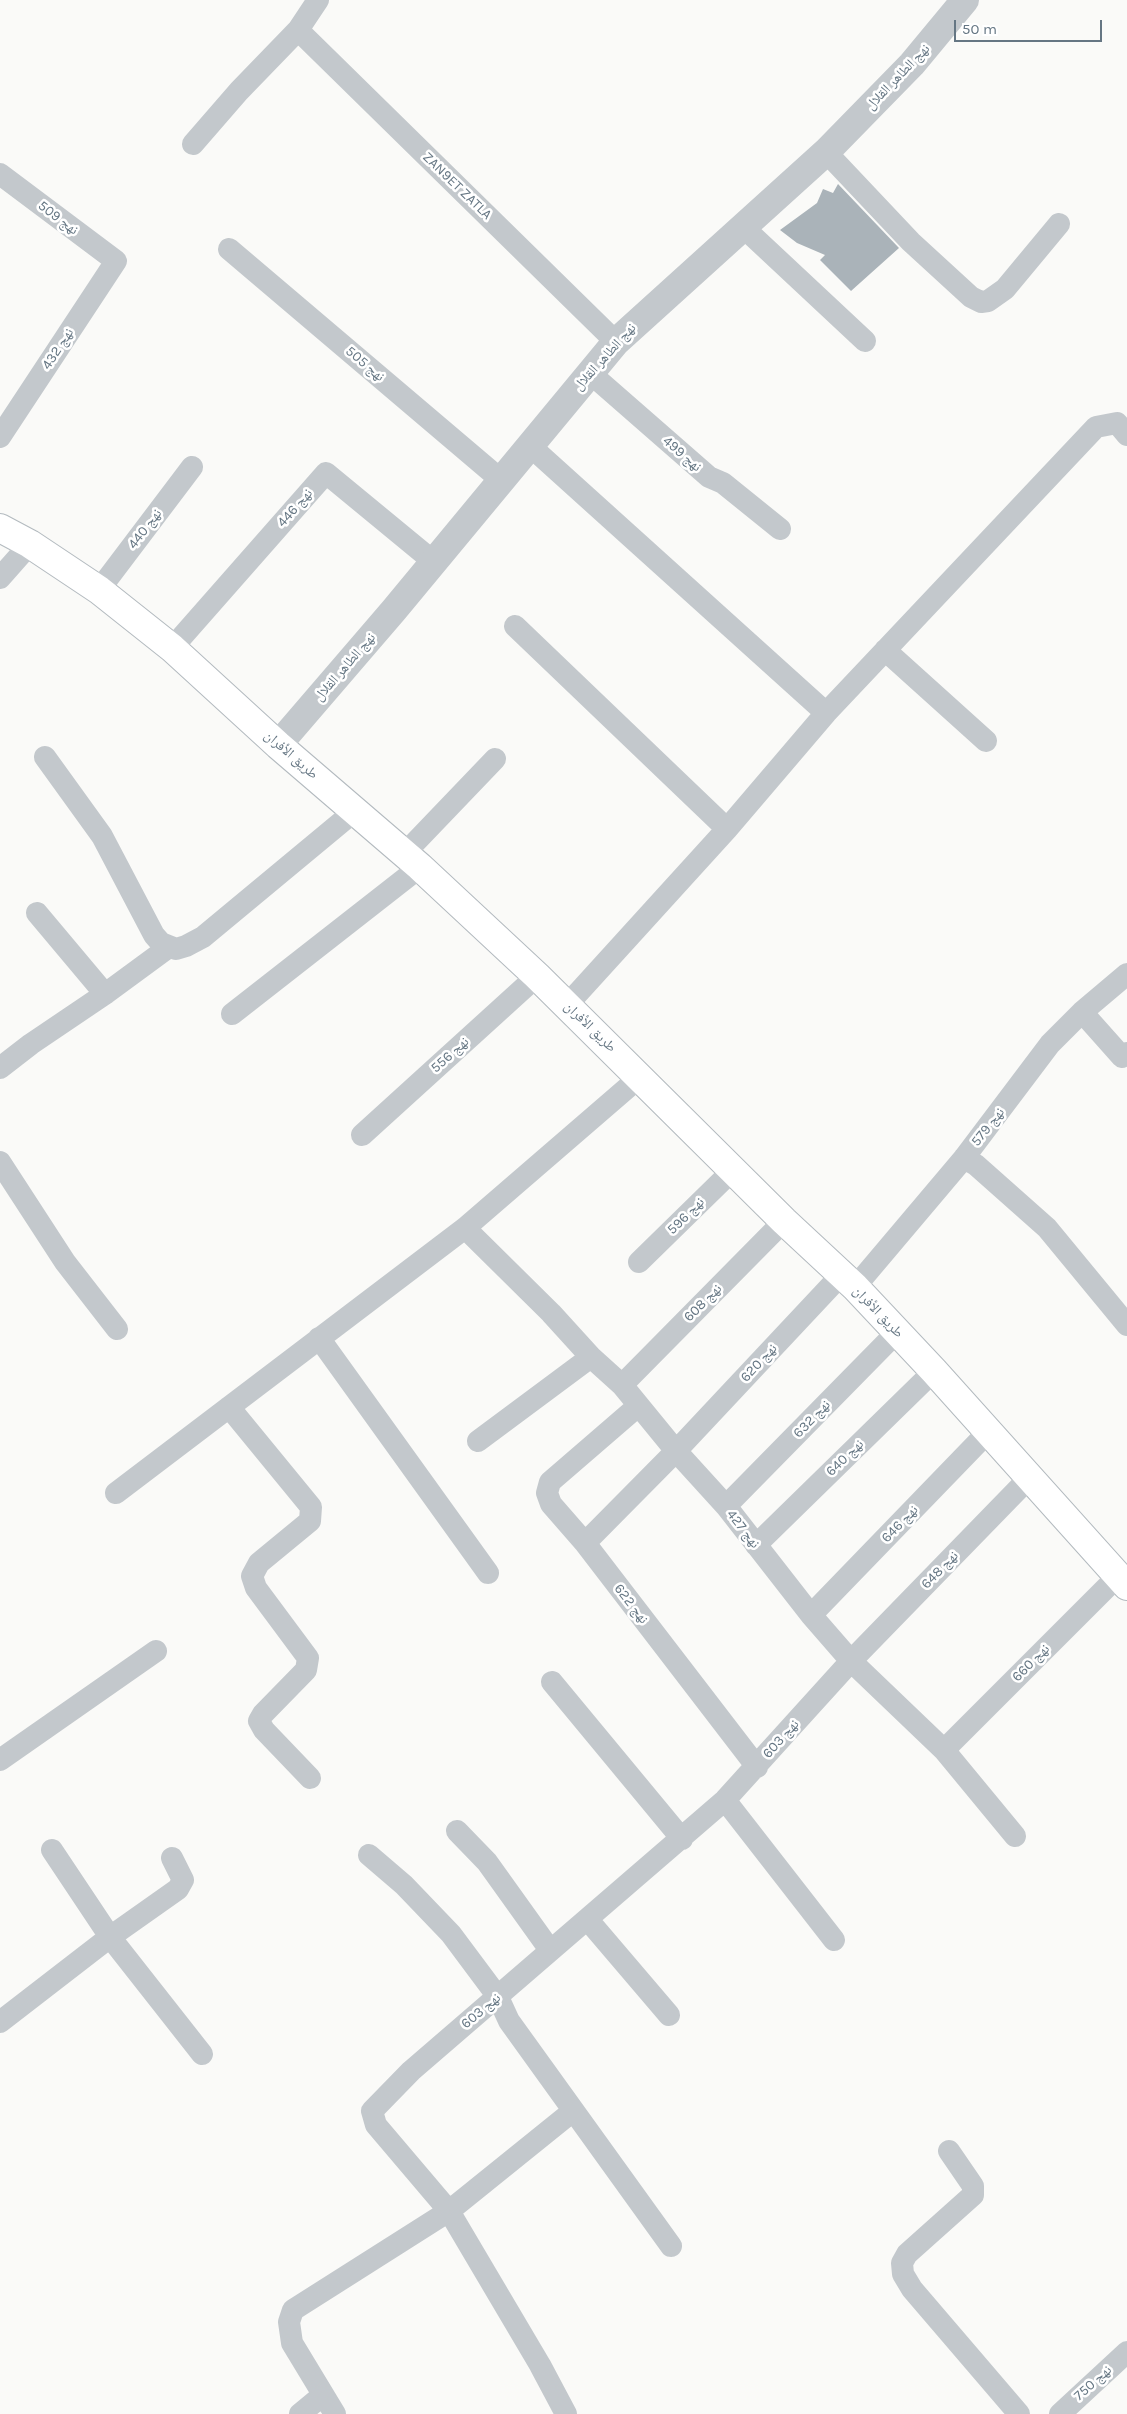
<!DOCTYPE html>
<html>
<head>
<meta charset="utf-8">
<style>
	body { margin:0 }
	#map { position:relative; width:1127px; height:2414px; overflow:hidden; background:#fafaf8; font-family:Karla,sans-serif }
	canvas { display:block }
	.scale { position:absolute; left:954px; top:20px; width:148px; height:22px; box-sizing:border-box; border:2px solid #657683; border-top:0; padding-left:6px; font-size:15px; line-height:18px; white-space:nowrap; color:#657683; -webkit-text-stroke:4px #fff; paint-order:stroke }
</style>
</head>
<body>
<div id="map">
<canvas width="1127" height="2414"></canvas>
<div class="scale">50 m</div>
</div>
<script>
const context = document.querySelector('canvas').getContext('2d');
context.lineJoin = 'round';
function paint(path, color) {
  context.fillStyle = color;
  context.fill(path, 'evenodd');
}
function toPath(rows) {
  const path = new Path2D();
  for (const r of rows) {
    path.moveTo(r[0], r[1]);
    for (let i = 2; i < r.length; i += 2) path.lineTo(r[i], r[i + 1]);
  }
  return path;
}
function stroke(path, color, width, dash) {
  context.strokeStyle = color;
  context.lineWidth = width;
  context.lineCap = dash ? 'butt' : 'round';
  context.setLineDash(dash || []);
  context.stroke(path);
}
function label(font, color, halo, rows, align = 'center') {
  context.font = font + ' Karla,"Noto Naskh Arabic",sans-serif';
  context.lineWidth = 5;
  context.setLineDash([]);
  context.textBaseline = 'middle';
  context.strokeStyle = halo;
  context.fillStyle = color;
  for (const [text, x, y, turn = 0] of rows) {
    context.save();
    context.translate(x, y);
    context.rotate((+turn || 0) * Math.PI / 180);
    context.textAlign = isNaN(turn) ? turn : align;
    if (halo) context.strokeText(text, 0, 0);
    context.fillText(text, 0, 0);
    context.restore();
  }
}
const building = toPath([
	[838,184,899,248,851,291,820,260,825,255,797,243,780,230,817,203,823,189,833,193]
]);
const minor = toPath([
	[298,30,616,342],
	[193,144,239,91,298,30,318,0],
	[826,152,911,242,971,297,981,302,988,301,1005,289,1059,224],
	[0,174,116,261,0,437],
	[742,226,865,341],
	[229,249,501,480],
	[590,373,709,477,723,483,780,529],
	[529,445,826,713],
	[0,578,30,544],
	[99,590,192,467],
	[515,626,727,829],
	[172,648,326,473,434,562],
	[885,650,986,741],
	[45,757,102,836,154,935,161,943,176,949,186,946,203,937,356,810],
	[404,854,495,759],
	[37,913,105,994],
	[567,1005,727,829,826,713,1096,427,1117,423,1127,435],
	[1082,1012,1122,1057,1127,1053],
	[232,1014,420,867],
	[0,1068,31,1044,105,994,169,947],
	[362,1135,537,976],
	[964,1158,976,1165,1047,1228,1127,1325],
	[0,1162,65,1262,117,1329],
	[465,1228,551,1313,591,1357,622,1385,676,1451,726,1506,811,1615,851,1661,944,1750,1015,1836],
	[639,1262,733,1170],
	[855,1287,964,1158,1050,1044,1082,1012,1127,974],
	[319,1338,488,1573],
	[622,1385,784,1221],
	[229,1407,311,1507,310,1521,259,1563,252,1576,256,1588,308,1658,306,1670,263,1714,259,1721,264,1730,310,1778],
	[478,1441,591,1357],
	[116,1493,465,1228,641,1076],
	[726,1506,897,1332],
	[585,1543,551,1504,547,1493,550,1482,638,1406],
	[756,1545,934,1371],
	[811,1615,988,1432],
	[552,1682,682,1839],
	[944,1750,1118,1576],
	[0,1760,156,1651],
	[757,1767,585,1543,676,1451,842,1274],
	[725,1800,834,1940],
	[457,1831,487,1862,550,1950],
	[52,1850,110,1937,202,2054],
	[369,1855,404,1885,451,1934,498,1997,509,2021,671,2246],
	[588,1920,669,2015],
	[0,2022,110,1937,178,1889,183,1880,172,1858],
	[949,2151,973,2186,973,2195,907,2254,902,2263,903,2274,912,2289,1019,2414],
	[300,2414,323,2395],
	[335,2414,292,2343,289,2322,293,2310,449,2211,573,2111],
	[566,2414,540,2365,449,2211,376,2125,372,2111,411,2071,725,1800,851,1661,1029,1478],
	[1060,2414,1127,2352]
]);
const tertiary = toPath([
	[278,745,394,610,616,342,826,152,912,64,965,0]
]);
const secondary = toPath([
	[0,528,30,544,99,590,172,648,278,745,420,867,537,976,784,1221,855,1287,934,1371,1127,1586]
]);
const streetNames = [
	["نهج الطاهر القلال",898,77,-46],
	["ZAN9ET ZATLA",457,186,44],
	["نهج 509",58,218,37],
	["نهج 432",58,349,-57],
	["نهج الطاهر القلال",605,357,-48],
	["نهج 505",365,364,40],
	["نهج 499",682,454,41],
	["نهج 446",295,508,-49],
	["نهج 440",145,529,-53],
	["نهج الطاهر القلال",345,667,-49],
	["طريق الأفران",291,755,41],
	["طريق الأفران",590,1027,44],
	["نهج 556",450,1055,-42],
	["نهج 579",988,1127,-52],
	["نهج 596",686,1216,-45],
	["نهج 608",703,1303,-45],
	["طريق الأفران",878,1312,46],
	["نهج 620",759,1363,-47],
	["نهج 632",812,1419,-46],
	["نهج 640",845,1458,-44],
	["نهج 646",900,1524,-46],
	["نهج 427",743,1529,52],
	["نهج 648",940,1570,-46],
	["نهج 622",631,1604,52],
	["نهج 660",1031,1663,-45],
	["نهج 603",781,1739,-48],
	["نهج 603",481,2011,-40],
	["نهج 750",1093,2383,-42]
];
paint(building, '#aab3b9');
stroke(secondary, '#b3babf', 30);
stroke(minor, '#c3c8cc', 22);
stroke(tertiary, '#c3c8cc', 28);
stroke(secondary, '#fff', 28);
label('14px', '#657683', '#fff', streetNames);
</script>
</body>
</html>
